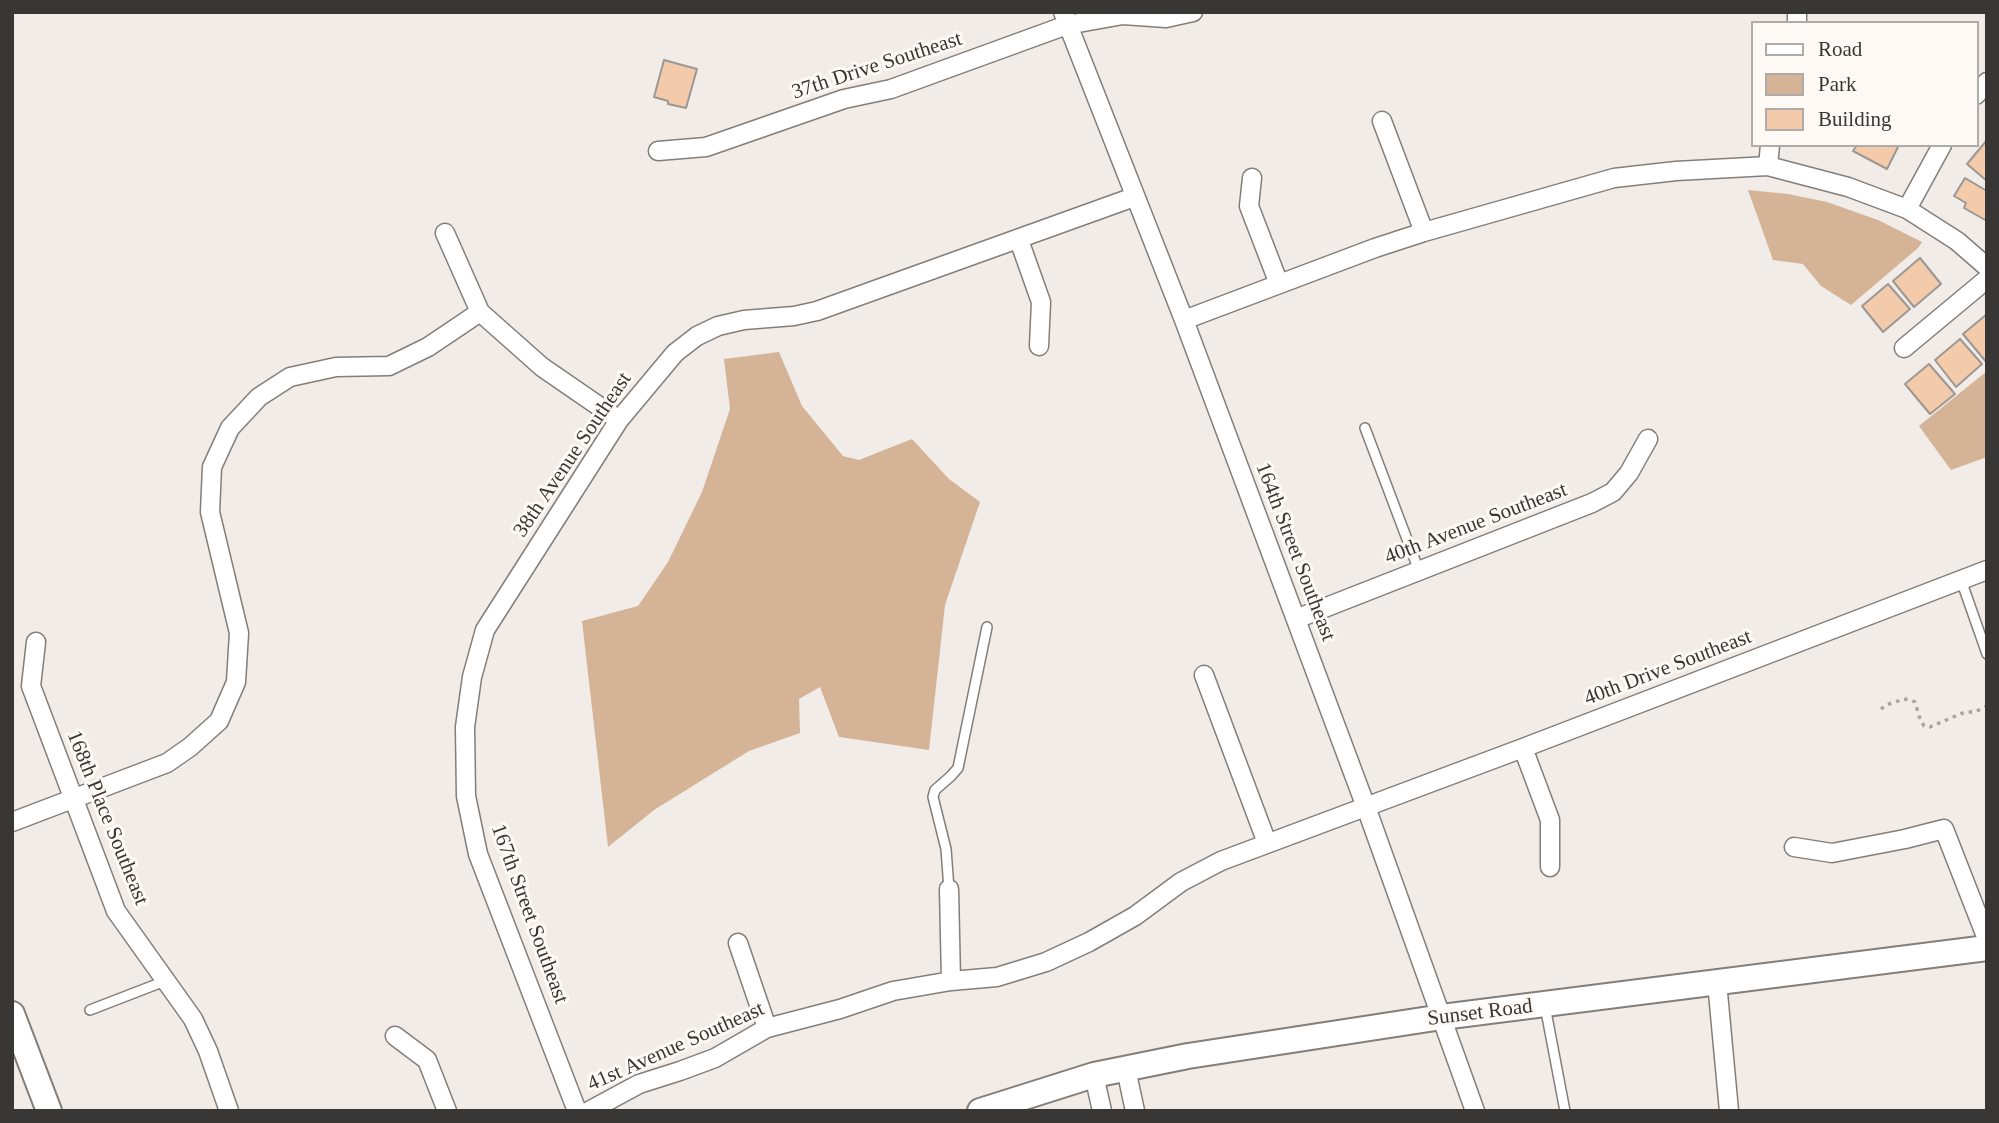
<!DOCTYPE html>
<html>
<head>
<meta charset="utf-8">
<style>
	body { margin:0 }
	#map { position:relative; width:1999px; height:1123px; overflow:hidden; background:#f1ece7; font-family:"Times New Roman",serif }
	canvas { display:block }
	.frame { position:absolute; inset:0; border:14px solid #393735; pointer-events:none }
	.legend { position:absolute; left:1751px; top:21px; width:228px; height:126px; box-sizing:border-box; background:#fef9f5; border:2px solid #afaba8; margin:0; padding:9px 12px; list-style:none; font-size:21px; color:#393735 }
	.legend li { display:flex; align-items:center; gap:14px; height:35px }
	.legend b { width:35px; border:2px solid #afaba8 }
</style>
</head>
<body>
<div id="map">
<canvas width="1999" height="1123"></canvas>
<div class="frame"></div>
<ul class="legend">
<li><b style="height:9px;background:#fff"></b>Road</li>
<li><b style="height:19px;background:#d5b397"></b>Park</li>
<li><b style="height:19px;background:#f4cbaa"></b>Building</li>
</ul>
</div>
<script>
const context = document.querySelector('canvas').getContext('2d');
context.lineJoin = 'round';
function paint(path, color) {
  context.fillStyle = color;
  context.fill(path, 'evenodd');
}
function toPath(rows) {
  const path = new Path2D();
  for (const r of rows) {
    path.moveTo(r[0], r[1]);
    for (let i = 2; i < r.length; i += 2) path.lineTo(r[i], r[i + 1]);
  }
  return path;
}
function stroke(path, color, width, dash) {
  context.strokeStyle = color;
  context.lineWidth = width;
  context.lineCap = dash ? 'butt' : 'round';
  context.setLineDash(dash || []);
  context.stroke(path);
}
function label(font, color, halo, rows, align = 'center') {
  context.font = font + ' "Times New Roman",serif';
  context.lineWidth = 6;
  context.setLineDash([]);
  context.textBaseline = 'middle';
  context.strokeStyle = halo;
  context.fillStyle = color;
  for (const [text, x, y, turn = 0] of rows) {
    context.save();
    context.translate(x, y);
    context.rotate((+turn || 0) * Math.PI / 180);
    context.textAlign = isNaN(turn) ? turn : align;
    if (halo) context.strokeText(text, 0, 0);
    context.fillText(text, 0, 0);
    context.restore();
  }
}
const green = toPath([
	[1748,190,1788,194,1827,202,1878,220,1922,242,1918,248,1851,305,1821,286,1803,264,1773,260],
	[779,352,802,406,843,456,859,460,912,439,949,479,980,502,945,605,929,750,839,737,820,687,799,699,800,733,749,751,654,810,608,847,582,621,638,606,668,562,702,492,730,409,724,359],
	[1987,371,1987,457,1951,470,1919,426]
]);
const building = toPath([
	[664,60,697,69,686,108,668,104,668,101,654,97,664,60],
	[1987,140,1987,181,1967,164,1987,140],
	[1857,145,1899,145,1887,169,1853,151,1857,145],
	[1965,178,1987,191,1987,221,1964,208,1966,203,1954,196,1965,178],
	[1920,258,1941,284,1914,307,1893,281,1920,258],
	[1888,284,1910,309,1883,332,1862,306,1888,284],
	[1987,314,1987,363,1963,334,1987,314],
	[1960,339,1982,364,1956,387,1935,360,1960,339],
	[1929,364,1955,394,1930,414,1905,384,1929,364]
]);
const path = toPath([
	[1881,709,1886,705,1904,699,1911,700,1915,702,1920,719,1924,726,1930,727,1965,712,1975,712,1987,706]
]);
const lane = toPath([
	[1365,428,1419,571],
	[1961,580,1987,654],
	[949,889,946,849,933,797,935,790,951,776,958,768,987,627],
	[1545,1006,1565,1111],
	[90,1010,165,981]
]);
const street = toPath([
	[1063,12,1184,320,1366,807,1475,1111],
	[1797,23,1797,12],
	[1976,95,1987,82],
	[1382,121,1424,232],
	[658,151,706,147,844,99,891,89,1067,25,1123,15,1166,18,1193,12],
	[1768,166,1770,145],
	[1252,178,1249,206,1279,284],
	[1907,209,1942,145],
	[445,233,480,312,542,367,619,420],
	[1019,240,1041,302,1039,346],
	[1184,320,1375,248,1424,232,1614,178,1676,171,1768,166,1848,187,1907,209,1957,241,1987,267],
	[1904,348,1987,279],
	[1296,619,1592,503,1613,492,1629,473,1648,439],
	[36,642,31,686,116,911,193,1019,208,1051,229,1111],
	[1204,675,1267,843],
	[1523,748,1550,820,1550,867],
	[12,822,167,763,190,747,219,721,236,682,239,633,210,512,212,467,230,428,259,397,290,377,336,367,389,366,428,347,480,312],
	[1794,847,1832,853,1905,839,1944,829,1987,939],
	[949,889,951,981],
	[738,943,767,1028],
	[1717,982,1729,1111],
	[395,1036,427,1060,447,1111],
	[1126,1069,1135,1111],
	[1094,1075,1102,1111],
	[577,1111,478,854,466,796,465,727,472,677,485,630,619,420,675,353,697,336,718,326,744,320,794,316,817,311,1134,197],
	[589,1111,639,1084,680,1071,715,1058,767,1028,840,1009,893,991,951,981,997,977,1046,962,1089,942,1135,916,1181,882,1221,861,1523,748,1987,570]
]);
const secondary = toPath([
	[12,1014,49,1111],
	[980,1111,1094,1075,1188,1056,1442,1017,1987,948]
]);
const streetNames = [
	["37th Drive Southeast",877,66,-18],
	["38th Avenue Southeast",573,455,-56],
	["40th Avenue Southeast",1476,524,-21],
	["164th Street Southeast",1295,552,69],
	["40th Drive Southeast",1668,668,-21],
	["168th Place Southeast",107,818,68],
	["167th Street Southeast",529,914,70],
	["Sunset Road",1480,1013,-7],
	["41st Avenue Southeast",676,1047,-24]
];
paint(green, '#d5b397');
paint(building, '#f4cbaa');
stroke(building, '#9c9793', 2);
stroke(lane, '#837e7a', 12);
stroke(street, '#837e7a', 21);
stroke(secondary, '#837e7a', 28);
stroke(path, '#a7a39f', 3.5, [3.5, 5]);
stroke(lane, '#fff', 9);
stroke(street, '#fff', 18);
stroke(secondary, '#fff', 24);
label('21px', '#393735', '#fef9f5', streetNames);
</script>
</body>
</html>
